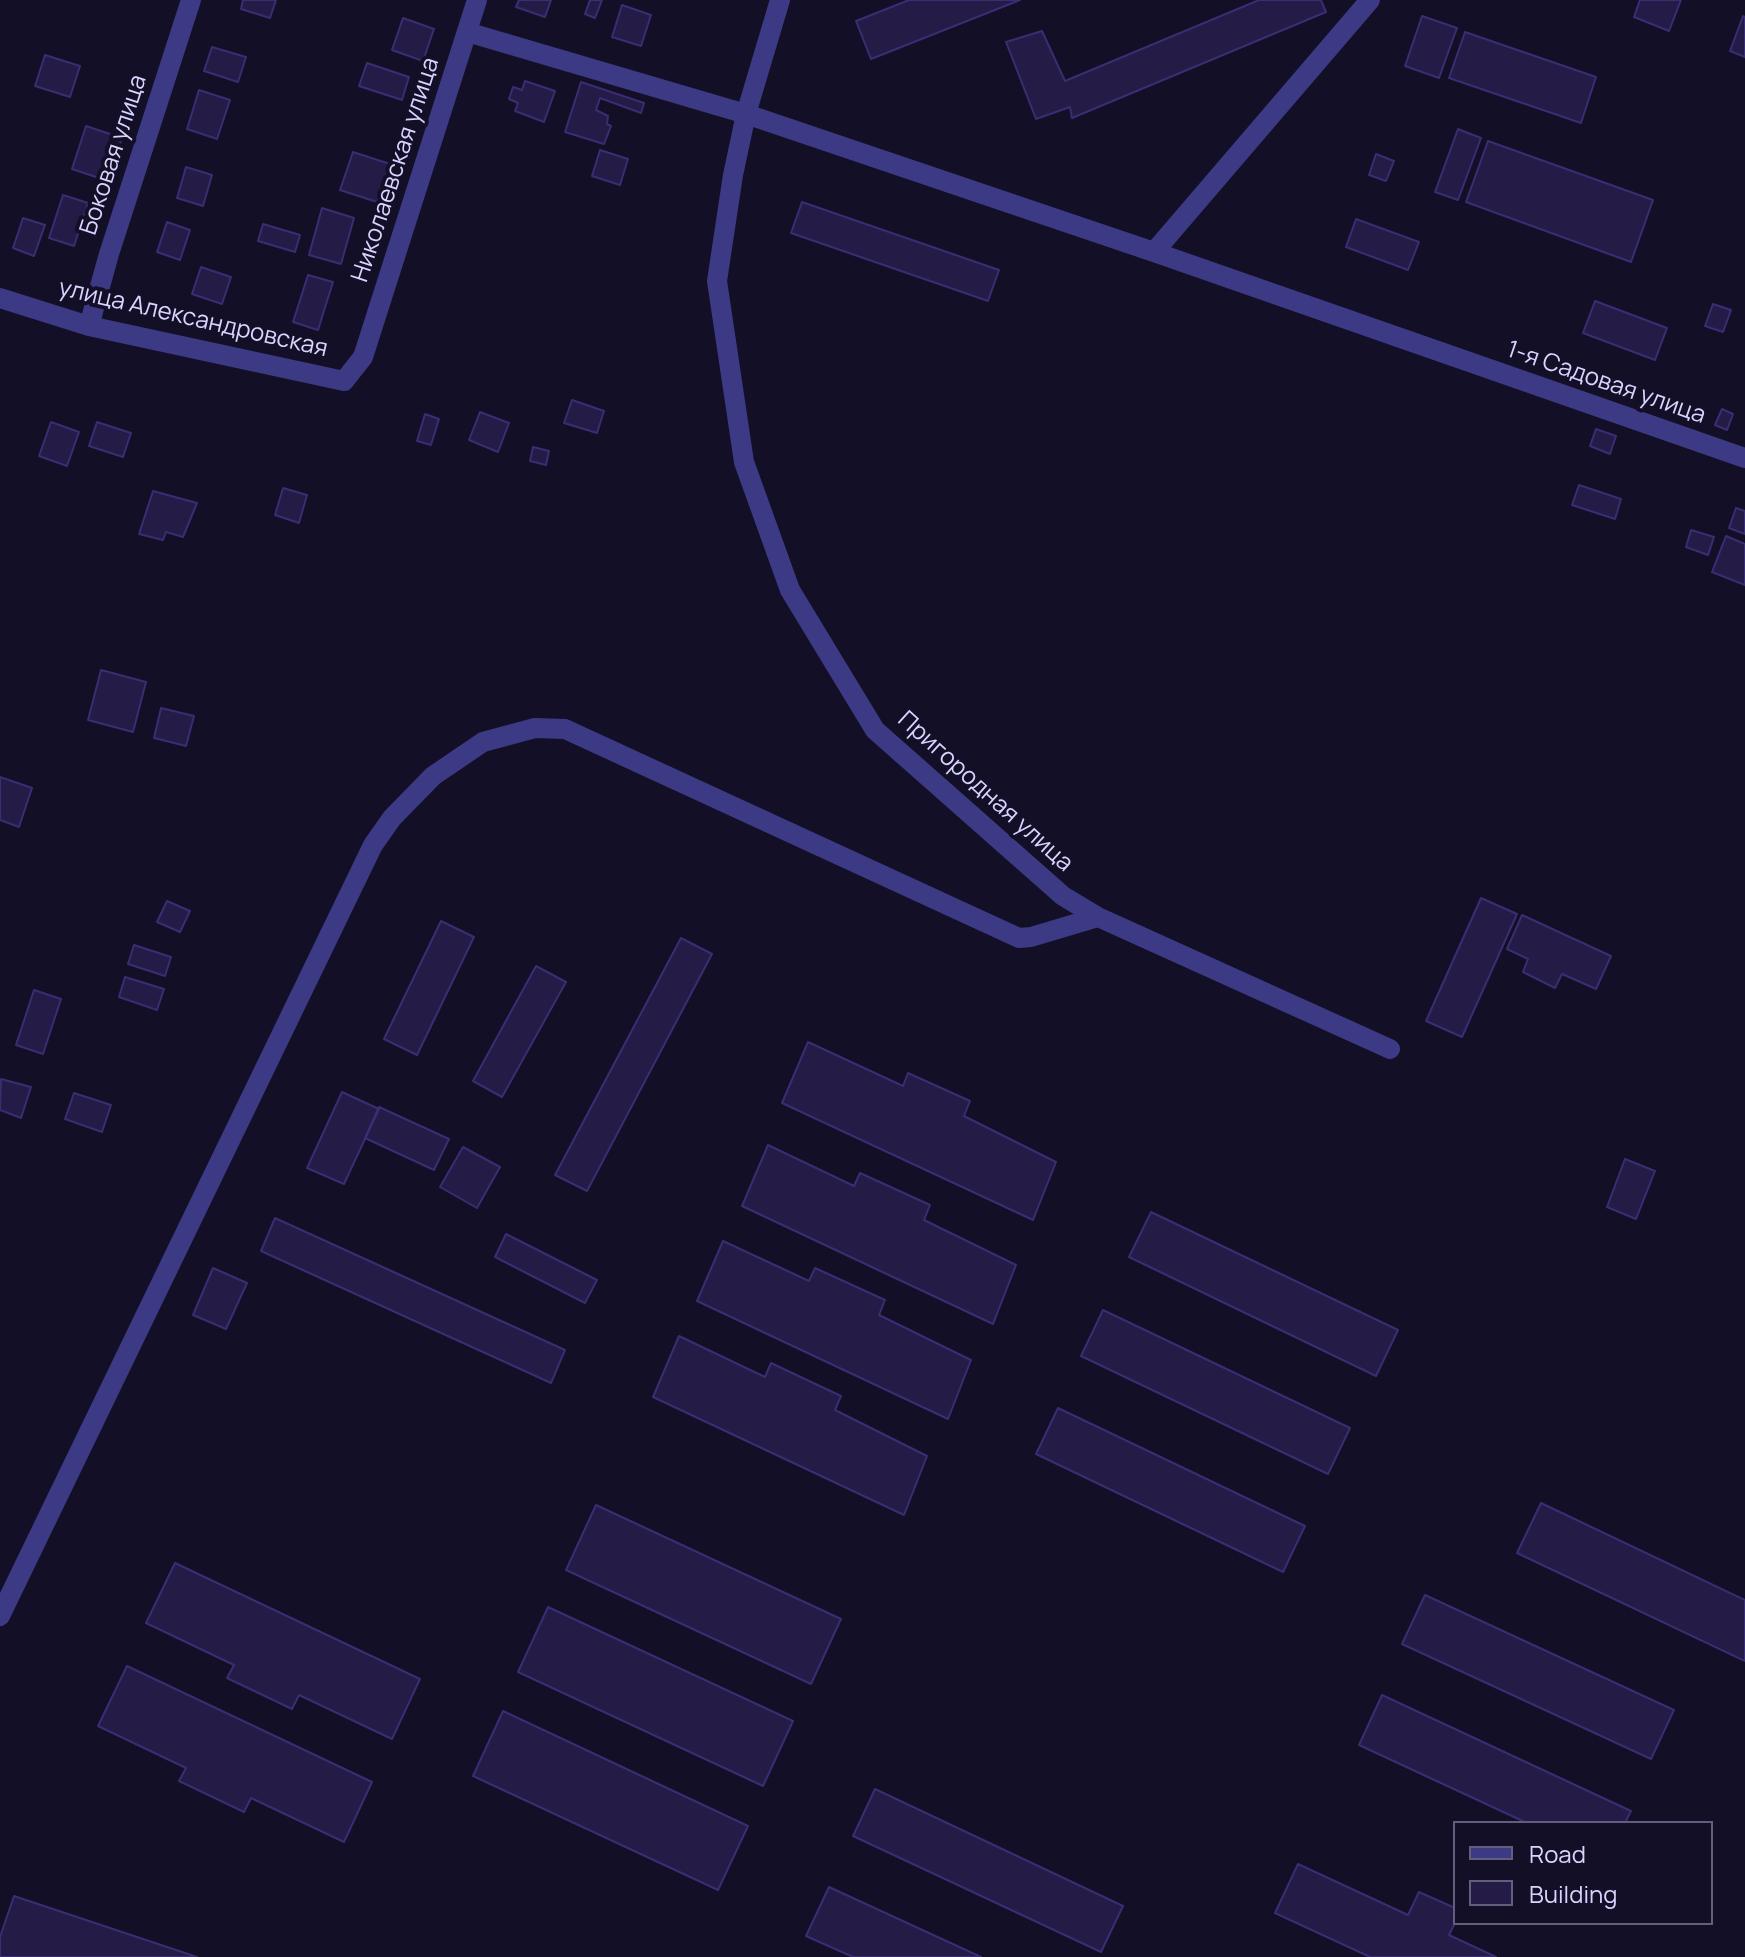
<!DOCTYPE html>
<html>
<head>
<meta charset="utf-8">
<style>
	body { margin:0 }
	#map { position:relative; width:1745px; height:1957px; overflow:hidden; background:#130f26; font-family:Manrope,sans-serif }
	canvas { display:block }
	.legend { position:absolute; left:1453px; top:1821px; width:260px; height:104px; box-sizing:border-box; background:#130f26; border:2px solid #625e7d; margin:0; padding:10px 14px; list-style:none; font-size:24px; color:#d9d4ff }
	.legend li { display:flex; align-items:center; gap:16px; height:40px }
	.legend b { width:40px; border:2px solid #625e7d }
</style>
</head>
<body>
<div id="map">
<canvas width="1745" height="1957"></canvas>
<ul class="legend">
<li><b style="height:10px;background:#3d3a85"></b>Road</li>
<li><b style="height:22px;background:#241b47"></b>Building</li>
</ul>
</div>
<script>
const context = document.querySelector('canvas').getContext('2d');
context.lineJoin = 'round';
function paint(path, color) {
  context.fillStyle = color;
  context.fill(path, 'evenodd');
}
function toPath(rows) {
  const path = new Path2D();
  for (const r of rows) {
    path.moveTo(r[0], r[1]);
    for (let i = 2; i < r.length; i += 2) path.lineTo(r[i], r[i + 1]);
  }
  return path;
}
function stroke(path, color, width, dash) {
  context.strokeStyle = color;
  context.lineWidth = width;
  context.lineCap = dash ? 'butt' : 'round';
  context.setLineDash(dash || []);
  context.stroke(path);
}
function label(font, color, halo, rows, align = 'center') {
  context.font = font + ' Manrope,sans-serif';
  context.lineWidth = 8;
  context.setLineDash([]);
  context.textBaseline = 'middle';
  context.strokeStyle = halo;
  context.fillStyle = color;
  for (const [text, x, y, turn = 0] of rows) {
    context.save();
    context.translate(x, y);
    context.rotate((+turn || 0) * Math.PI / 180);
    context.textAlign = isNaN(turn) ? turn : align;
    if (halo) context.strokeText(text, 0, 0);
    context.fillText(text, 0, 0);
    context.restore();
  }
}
const building = toPath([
	[243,0,276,0,270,18,241,9,243,0],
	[519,0,551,0,545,17,516,7,519,0],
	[590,0,602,0,595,18,585,14,590,0],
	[909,0,1020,0,871,59,856,21,909,0],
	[1259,0,1321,0,1326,12,1072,118,1070,107,1036,119,1006,42,1042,31,1065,81,1259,0],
	[1640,0,1681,0,1669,31,1634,17,1640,0],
	[622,5,651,15,641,46,612,37,622,5],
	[1422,16,1457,28,1439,78,1405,66,1422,16],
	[1743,16,1745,17,1745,57,1730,51,1743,16],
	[403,18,434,29,423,61,392,50,403,18],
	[1465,32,1596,77,1581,123,1449,78,1465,32],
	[212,47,246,57,238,82,204,71,212,47],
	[45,55,80,66,70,97,35,86,45,55],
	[367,63,409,77,402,100,359,86,367,63],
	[525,81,555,91,544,122,515,111,518,103,509,99,513,87,522,90,525,81],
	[581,82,644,103,641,113,600,98,596,110,608,116,607,124,611,126,604,144,565,132,581,82],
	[199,90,230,100,217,139,187,129,199,90],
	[86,126,122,138,108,181,72,169,86,126],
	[1458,129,1481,138,1458,200,1435,192,1458,129],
	[1488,141,1653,200,1631,262,1466,202,1488,141],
	[600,150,628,159,620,185,592,176,600,150],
	[353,152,390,164,377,202,340,190,353,152],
	[1376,154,1394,161,1386,181,1369,175,1376,154],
	[186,167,212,175,203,206,177,198,186,167],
	[63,195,88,203,74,246,49,238,63,195],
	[802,202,999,270,988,301,791,233,802,202],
	[322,208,354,218,341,264,309,255,322,208],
	[23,218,45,225,34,256,13,248,23,218],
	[1356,219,1419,242,1408,270,1346,247,1356,219],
	[167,222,190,230,180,260,157,252,167,222],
	[263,224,300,235,295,252,258,241,263,224],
	[201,267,231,277,222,304,192,294,201,267],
	[308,275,333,282,318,330,293,322,308,275],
	[1595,301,1667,328,1655,360,1583,333,1595,301],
	[1713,304,1731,310,1723,332,1705,326,1713,304],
	[572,400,604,411,597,433,564,423,572,400],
	[1722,409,1733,414,1727,430,1715,425,1722,409],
	[480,412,509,423,498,452,469,440,480,412],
	[425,414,439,419,431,445,417,441,425,414],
	[51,422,79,432,67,466,39,456,51,422],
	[97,422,131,433,123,457,89,446,97,422],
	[1596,429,1616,436,1610,454,1590,446,1596,429],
	[533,447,549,451,546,465,530,461,533,447],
	[1579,485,1621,499,1615,519,1572,505,1579,485],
	[283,488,307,495,299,523,275,515,283,488],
	[153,491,197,503,183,537,166,532,163,540,139,534,153,491],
	[1736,508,1745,511,1745,534,1729,528,1736,508],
	[1691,530,1714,537,1708,555,1686,547,1691,530],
	[1726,536,1745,544,1745,585,1712,572,1726,536],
	[101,670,146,682,133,732,88,720,101,670],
	[161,708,194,716,186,746,154,738,161,708],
	[0,777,32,788,19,827,0,820,0,777],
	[1481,898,1517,914,1462,1037,1426,1021,1481,898],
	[167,901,190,911,180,932,157,922,167,901],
	[1522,915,1611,956,1596,989,1562,974,1555,988,1523,972,1528,959,1507,949,1522,915],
	[441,921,474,937,417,1055,384,1039,441,921],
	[681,938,712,954,587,1191,555,1175,681,938],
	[134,945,171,957,165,976,128,964,134,945],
	[536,966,566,982,502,1097,473,1081,536,966],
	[125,977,164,989,157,1010,119,997,125,977],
	[34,990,61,999,43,1054,16,1045,34,990],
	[808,1042,903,1086,908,1073,970,1101,964,1116,1056,1162,1033,1220,782,1103,808,1042],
	[1,1079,31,1087,21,1118,0,1110,1,1079],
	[342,1092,379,1109,344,1184,307,1168,342,1092],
	[74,1093,111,1105,102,1132,65,1119,74,1093],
	[379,1107,449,1139,434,1170,365,1138,379,1107],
	[768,1145,854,1186,860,1173,930,1205,924,1220,1016,1265,993,1324,742,1206,768,1145],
	[463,1147,500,1167,477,1208,440,1187,463,1147],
	[1625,1159,1655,1171,1636,1219,1607,1207,1625,1159],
	[1151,1212,1398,1330,1376,1376,1129,1257,1151,1212],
	[275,1218,565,1350,551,1383,261,1251,275,1218],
	[506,1234,597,1280,585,1303,495,1257,506,1234],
	[723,1241,809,1281,815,1268,885,1300,879,1315,971,1360,948,1419,697,1301,723,1241],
	[213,1268,247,1283,226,1329,193,1315,213,1268],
	[1103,1310,1350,1428,1328,1474,1081,1356,1103,1310],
	[679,1336,765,1377,771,1363,841,1396,835,1410,927,1456,904,1515,653,1397,679,1336],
	[1058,1408,1305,1526,1283,1572,1036,1454,1058,1408],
	[1541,1503,1745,1600,1745,1661,1517,1553,1541,1503],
	[596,1505,841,1619,811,1684,566,1570,596,1505],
	[175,1563,420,1679,392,1739,299,1695,292,1709,227,1678,234,1665,146,1623,175,1563],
	[1425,1595,1674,1710,1651,1759,1402,1644,1425,1595],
	[548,1607,793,1721,763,1786,518,1672,548,1607],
	[127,1666,372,1782,344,1842,251,1798,244,1812,179,1781,186,1768,98,1726,127,1666],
	[1382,1695,1631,1811,1625,1823,1527,1823,1359,1745,1382,1695],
	[503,1711,748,1826,718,1890,473,1776,503,1711],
	[875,1789,1123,1906,1101,1952,853,1836,875,1789],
	[1298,1864,1408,1915,1419,1892,1455,1908,1455,1923,1449,1935,1496,1957,1370,1957,1275,1913,1298,1864],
	[829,1887,981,1957,853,1957,806,1936,829,1887],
	[14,1896,197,1957,0,1957,0,1937,14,1896]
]);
const minor = toPath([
	[780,0,746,114,733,175,717,281,744,462,790,590,875,730,1063,896,1098,917,1390,1049],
	[467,32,746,114,1154,252,1745,458],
	[1154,252,1370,0],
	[0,298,89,326,344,381,363,357,477,0],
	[89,326,109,254,191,0],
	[0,1616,373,845,392,818,433,776,483,742,535,728,565,729,1019,938,1031,937,1098,917]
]);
const streetNames = [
	["Боковая улица",114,155,-72],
	["Николаевская улица",396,170,-72],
	["улица Александровская",193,319,13],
	["1-я Садовая улица",1606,383,19],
	["Пригородная улица",985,792,42]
];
paint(building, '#241b47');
stroke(building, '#3b2d73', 2);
stroke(minor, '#3d3a85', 20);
label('24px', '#d9d4ff', '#130f26', streetNames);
</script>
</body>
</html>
